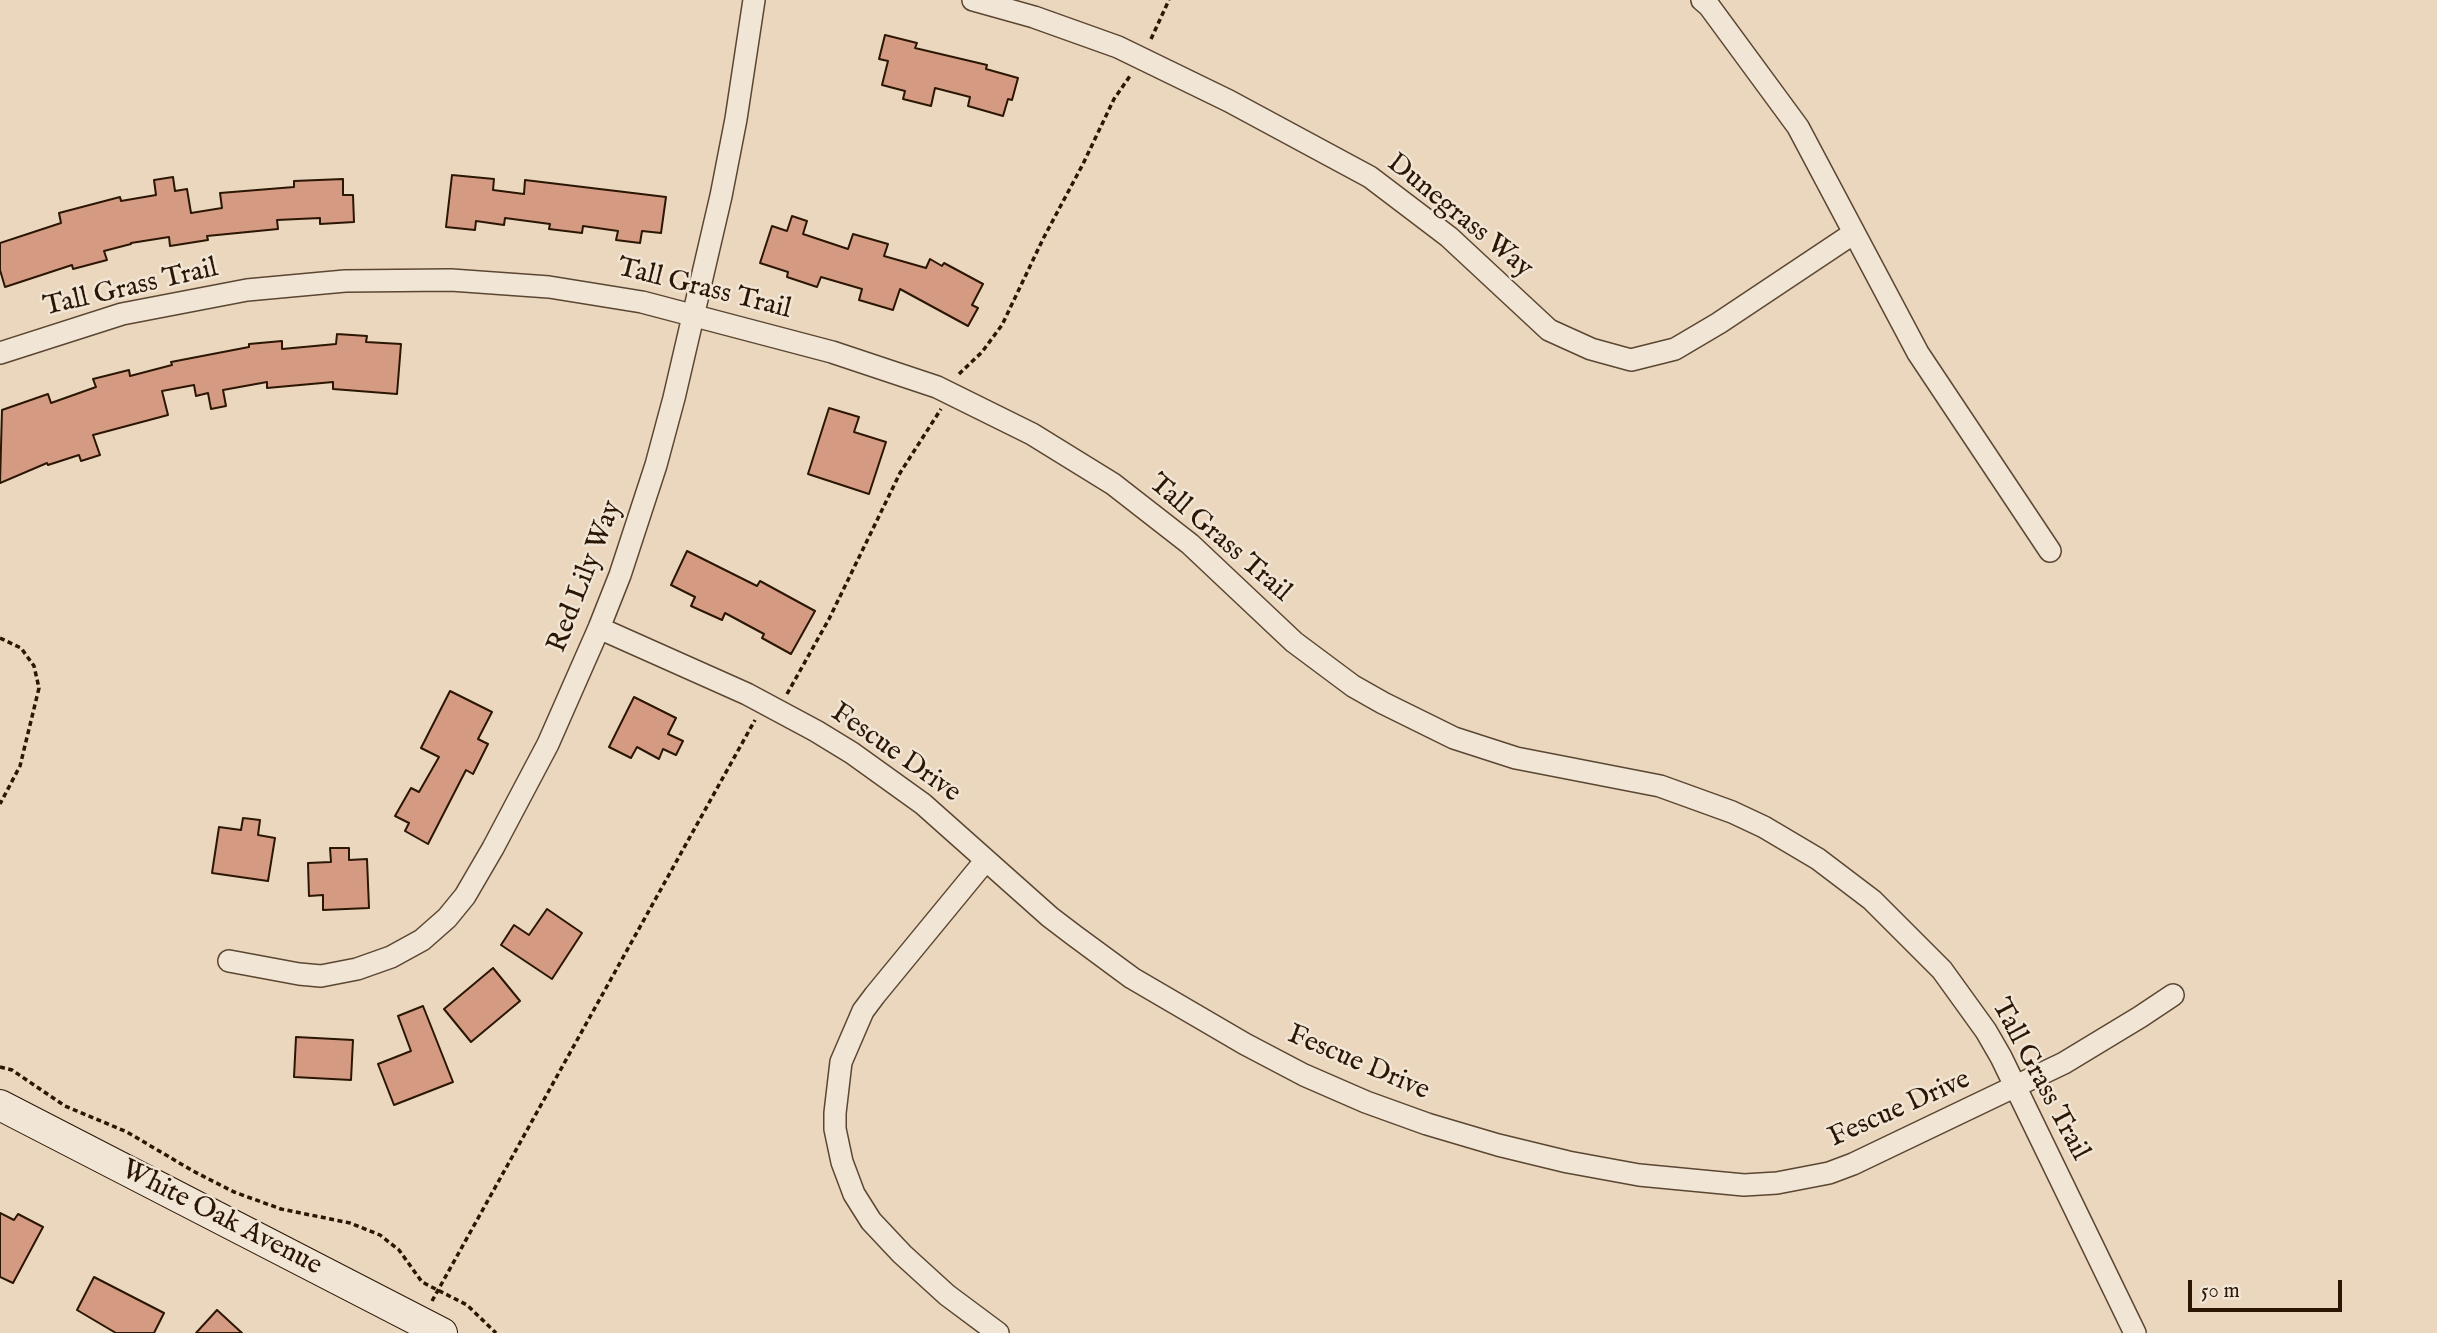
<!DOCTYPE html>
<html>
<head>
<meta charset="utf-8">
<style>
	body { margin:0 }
	#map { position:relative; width:2437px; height:1333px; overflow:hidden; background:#ead7be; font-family:"IM FELL English",serif }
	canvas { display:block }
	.scale { position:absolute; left:2188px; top:1280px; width:154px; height:32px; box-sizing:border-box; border:4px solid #2b1604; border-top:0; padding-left:9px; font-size:21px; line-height:24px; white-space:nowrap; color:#2b1604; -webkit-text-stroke:5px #f1e5d5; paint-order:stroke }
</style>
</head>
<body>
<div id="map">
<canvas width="2437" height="1333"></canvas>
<div class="scale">50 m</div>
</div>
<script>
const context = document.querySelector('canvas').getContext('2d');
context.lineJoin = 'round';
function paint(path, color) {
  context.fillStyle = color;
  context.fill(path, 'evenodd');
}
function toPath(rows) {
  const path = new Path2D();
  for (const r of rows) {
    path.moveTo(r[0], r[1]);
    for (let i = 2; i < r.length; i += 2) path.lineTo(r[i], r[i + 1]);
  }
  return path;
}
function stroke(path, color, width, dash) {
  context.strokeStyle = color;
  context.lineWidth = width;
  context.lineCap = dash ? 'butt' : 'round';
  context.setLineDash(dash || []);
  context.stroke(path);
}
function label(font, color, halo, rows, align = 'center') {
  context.font = font + ' "IM FELL English",serif';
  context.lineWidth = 5;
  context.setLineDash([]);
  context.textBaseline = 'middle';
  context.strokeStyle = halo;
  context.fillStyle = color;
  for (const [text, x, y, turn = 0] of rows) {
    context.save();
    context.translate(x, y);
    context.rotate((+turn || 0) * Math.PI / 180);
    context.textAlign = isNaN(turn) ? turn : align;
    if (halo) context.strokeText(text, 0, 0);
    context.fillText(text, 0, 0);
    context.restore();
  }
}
const building = toPath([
	[885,35,917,43,915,48,987,65,986,69,1018,78,1012,100,1008,99,1003,116,968,106,970,97,935,88,931,106,903,99,905,91,882,85,888,61,879,59,885,35],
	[452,175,494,179,493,190,524,194,525,180,666,197,661,233,642,231,640,243,616,240,618,231,583,226,582,233,549,229,550,224,505,218,504,225,476,221,475,230,446,227,452,175],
	[173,177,175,191,187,189,191,213,222,208,220,193,294,187,294,181,343,179,343,195,353,195,354,222,320,224,320,218,277,220,278,229,207,236,208,240,170,246,169,237,131,243,131,244,104,251,107,260,73,269,72,265,5,287,0,270,0,243,61,223,59,213,120,197,121,201,156,195,154,180,173,177],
	[792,216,807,221,803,234,848,249,853,234,888,244,884,256,926,268,930,259,942,266,944,263,983,284,972,305,978,308,968,326,900,289,893,310,859,300,862,289,821,277,817,287,787,277,788,272,760,263,772,226,787,231,792,216],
	[337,334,367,336,366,342,401,344,397,394,333,389,333,382,267,388,267,382,223,390,226,406,211,409,208,393,196,396,194,385,162,391,168,415,93,435,100,455,81,461,79,455,48,465,47,463,0,483,2,410,48,394,51,403,96,387,93,379,129,370,130,376,172,365,171,362,249,347,249,344,282,341,282,349,336,344,337,334],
	[829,408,859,417,854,432,886,442,869,494,808,474,829,408],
	[687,551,757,586,760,581,815,611,791,654,762,638,764,634,725,613,722,620,691,606,695,597,671,585,687,551],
	[450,691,492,712,478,739,488,744,473,774,466,770,428,844,405,831,409,823,395,816,411,788,419,792,439,757,421,748,450,691],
	[634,697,676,718,668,734,683,741,676,755,663,749,659,759,637,747,631,758,609,747,634,697],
	[243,818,260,820,258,835,275,838,268,881,212,873,219,827,241,830,243,818],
	[330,848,349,848,349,860,367,859,369,908,323,910,323,895,309,896,308,863,331,862,330,848],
	[547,909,582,933,552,979,501,945,514,925,529,935,547,909],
	[493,968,520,1001,471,1042,444,1009,493,968],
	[423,1006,453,1082,394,1105,378,1064,411,1051,398,1016,423,1006],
	[296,1037,353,1040,351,1080,294,1077,296,1037],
	[0,1213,14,1220,18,1214,43,1227,13,1283,0,1277,0,1213],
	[94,1277,164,1313,154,1333,116,1333,77,1310,94,1277],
	[217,1310,242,1333,196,1333,217,1310]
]);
const path = toPath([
	[1151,39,1169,0],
	[959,374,982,352,1002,325,1043,239,1083,164,1114,99,1130,76],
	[0,638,21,648,34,666,39,688,20,766,0,804],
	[787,694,829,619,900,473,941,409],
	[0,1067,12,1070,65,1106,127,1132,193,1171,234,1192,281,1209,350,1223,380,1235,399,1250,422,1282,467,1305,496,1333],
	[432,1301,755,720]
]);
const street = toPath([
	[973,0,1034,17,1118,47,1229,101,1370,177,1449,237,1549,330,1591,349,1631,360,1675,349,1719,323,1854,233],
	[1702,0,1709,6,1798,127,1918,353,2050,551],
	[0,353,122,314,247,290,345,281,451,280,549,287,642,302,832,352,937,387,1032,434,1113,484,1190,544,1294,642,1353,686,1383,703,1454,738,1516,758,1660,786,1732,812,1764,827,1818,859,1872,900,1942,970,1986,1031,2001,1057,2135,1333],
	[599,628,747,694,816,731,852,753,923,804,1050,917,1075,936,1132,978,1245,1044,1304,1075,1366,1102,1427,1124,1498,1145,1568,1162,1639,1175,1744,1185,1777,1183,1829,1173,1853,1164,2064,1063,2140,1017,2173,995],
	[986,860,875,995,863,1011,841,1062,835,1113,835,1129,842,1162,854,1194,871,1221,902,1254,947,1295,998,1333],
	[229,961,299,974,321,976,357,969,391,957,422,940,447,918,465,896,493,848,548,744,599,628,620,575,656,465,674,398,721,196,736,119,754,0]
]);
const secondary = toPath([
	[0,1105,442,1333]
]);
const streetNames = [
	["Dunegrass Way",1459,217,39],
	["Tall Grass Trail",131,289,-13],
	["Tall Grass Trail",704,290,14],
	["Tall Grass Trail",1219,539,41],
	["Red Lily Way",586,577,-69],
	["Fescue Drive",895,754,35],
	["Fescue Drive",1358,1064,23],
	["Tall Grass Trail",2039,1080,62],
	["Fescue Drive",1900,1110,-24],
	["White Oak Avenue",221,1219,27]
];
paint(building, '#d49b82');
stroke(building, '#2b1604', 2);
stroke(street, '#5b4632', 24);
stroke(secondary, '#2b1604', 32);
stroke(path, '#2b1604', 3.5, [5, 3.5]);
stroke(street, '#f1e5d5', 21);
stroke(secondary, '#f1e5d5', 30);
label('28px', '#2b1604', '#f1e5d5', streetNames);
</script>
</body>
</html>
